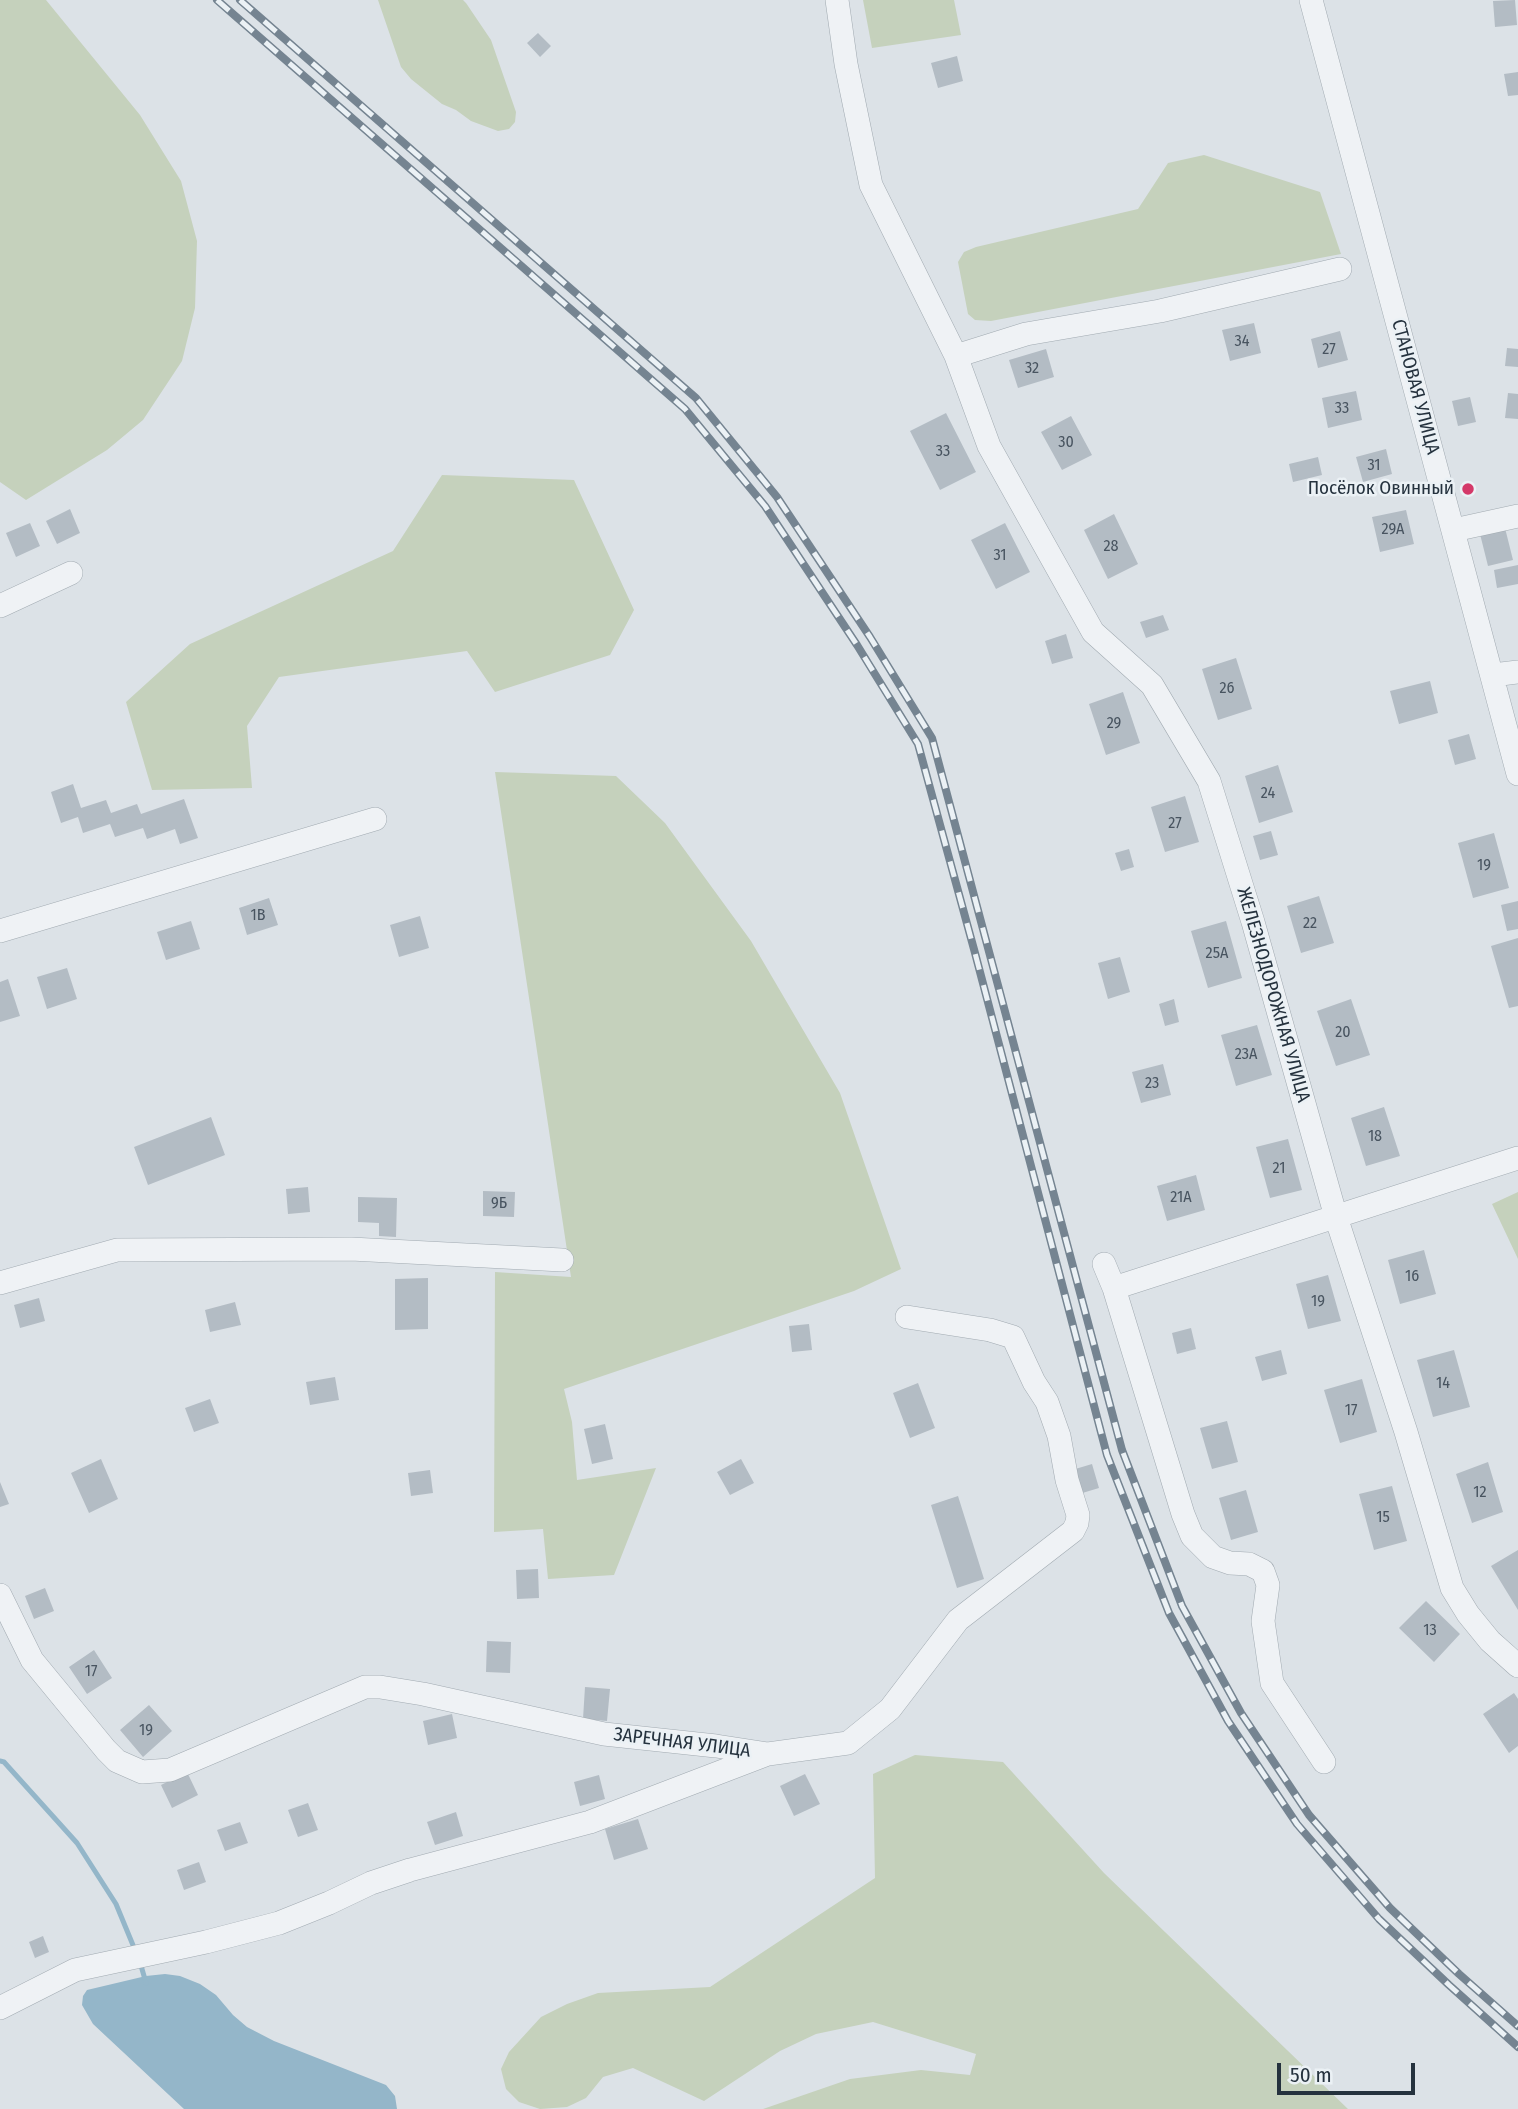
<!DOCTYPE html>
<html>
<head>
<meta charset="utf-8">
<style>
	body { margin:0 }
	#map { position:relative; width:1518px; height:2109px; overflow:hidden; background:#dce2e7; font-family:"Fira Sans Condensed",sans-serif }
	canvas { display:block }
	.scale { position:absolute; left:1277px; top:2063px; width:138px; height:32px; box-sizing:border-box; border:4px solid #25323e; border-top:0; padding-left:9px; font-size:21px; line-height:24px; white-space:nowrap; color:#25323e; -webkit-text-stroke:5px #ebf1f5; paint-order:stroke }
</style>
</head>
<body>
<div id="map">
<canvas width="1518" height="2109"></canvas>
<div class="scale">50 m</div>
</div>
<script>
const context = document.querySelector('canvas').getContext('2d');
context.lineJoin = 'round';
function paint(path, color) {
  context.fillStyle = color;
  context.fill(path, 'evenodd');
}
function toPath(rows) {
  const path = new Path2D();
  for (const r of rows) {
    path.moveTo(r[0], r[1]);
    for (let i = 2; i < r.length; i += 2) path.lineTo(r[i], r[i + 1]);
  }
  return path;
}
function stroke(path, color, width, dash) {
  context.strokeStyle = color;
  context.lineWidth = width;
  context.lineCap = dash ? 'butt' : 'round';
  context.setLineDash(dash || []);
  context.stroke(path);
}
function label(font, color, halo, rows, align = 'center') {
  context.font = font + ' "Fira Sans Condensed",sans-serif';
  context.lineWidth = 5;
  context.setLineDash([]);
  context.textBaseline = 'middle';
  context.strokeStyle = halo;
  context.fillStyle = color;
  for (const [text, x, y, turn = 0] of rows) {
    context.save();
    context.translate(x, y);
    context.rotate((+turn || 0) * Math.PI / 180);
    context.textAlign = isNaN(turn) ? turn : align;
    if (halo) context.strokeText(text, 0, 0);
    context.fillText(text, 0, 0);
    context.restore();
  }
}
const green = toPath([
	[0,0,46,0,140,115,181,181,197,241,195,308,182,361,143,420,107,450,26,500,0,482],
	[378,0,463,0,466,3,491,40,516,112,515,122,509,129,498,131,471,121,456,110,442,104,411,79,401,67],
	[863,0,954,0,961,35,872,48],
	[1204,155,1320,192,1341,254,991,321,975,320,968,314,958,262,964,252,976,247,1138,209,1168,163],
	[442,475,574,480,634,610,610,655,495,692,467,651,279,677,247,726,252,788,152,790,126,702,190,644,393,551],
	[495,772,616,776,665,823,751,941,840,1093,901,1269,854,1291,564,1389,572,1422,577,1480,656,1468,614,1575,548,1579,543,1529,494,1532,495,1272,571,1277],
	[1518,1192,1518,1259,1492,1204],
	[915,1755,1003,1762,1104,1873,1348,2109,763,2109,850,2079,921,2070,970,2075,976,2054,873,2022,816,2034,780,2051,704,2101,633,2068,603,2077,586,2098,567,2107,540,2109,519,2102,506,2089,501,2069,509,2052,541,2017,567,2004,598,1993,710,1987,875,1878,873,1774]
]);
const water = toPath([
	[165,1974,180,1976,200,1984,216,1995,233,2015,247,2027,274,2041,386,2085,395,2096,397,2109,184,2109,93,2024,82,2005,83,1996,87,1990,146,1976]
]);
const stream = toPath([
	[0,1761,4,1762,77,1843,116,1904,135,1950],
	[140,1962,146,1983]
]);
const building = toPath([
	[1515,0,1517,25,1495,27,1493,1],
	[538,33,551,46,540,57,527,43],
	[957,56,963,81,938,88,931,63],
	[1518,72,1518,95,1508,96,1504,74],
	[1254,323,1261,353,1230,361,1222,330],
	[1340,331,1348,360,1318,368,1311,339],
	[1507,348,1518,349,1518,367,1505,366],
	[1046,349,1054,377,1018,388,1009,360],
	[1356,391,1362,420,1328,428,1322,398],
	[1508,393,1518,394,1518,419,1505,418],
	[1470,397,1476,422,1458,426,1452,401],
	[946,413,976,472,940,490,910,431],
	[1071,416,1092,455,1062,470,1041,432],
	[1386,449,1392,474,1363,482,1356,457],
	[1318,457,1322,475,1293,482,1289,464],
	[70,509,80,533,57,544,46,521],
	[1406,510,1414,544,1380,552,1372,517],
	[1114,514,1138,564,1108,579,1084,530],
	[30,523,40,546,16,557,6,533],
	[1005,523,1030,572,996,589,971,540],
	[1505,528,1513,560,1488,566,1480,534],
	[1518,565,1518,584,1497,588,1494,570],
	[1163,615,1169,630,1146,638,1140,622],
	[1066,634,1073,658,1052,664,1045,641],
	[1236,658,1252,709,1218,720,1202,669],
	[1430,681,1438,713,1399,724,1390,691],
	[1123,692,1140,743,1106,755,1089,704],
	[1469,734,1476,759,1455,765,1448,740],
	[1278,765,1293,812,1259,823,1245,776],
	[73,784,81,808,106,800,111,813,137,804,141,814,184,799,198,838,180,844,175,829,147,839,143,828,115,837,110,824,83,833,78,817,61,823,51,792],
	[1185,796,1199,842,1165,852,1151,807],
	[1271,831,1278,855,1260,860,1253,836],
	[1494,833,1509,888,1473,898,1458,843],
	[1129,849,1134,867,1121,871,1115,853],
	[1319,896,1334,943,1301,953,1287,906],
	[269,898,278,925,247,935,239,908],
	[1518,901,1518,929,1507,931,1501,905],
	[420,916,429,948,399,957,390,925],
	[191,921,200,949,166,960,157,932],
	[1226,921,1242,978,1208,988,1191,931],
	[1518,938,1518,1006,1509,1008,1491,946],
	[1120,957,1130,992,1108,999,1098,963],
	[67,968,77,999,47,1009,37,977],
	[8,979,20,1016,0,1022,0,982],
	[1174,999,1179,1022,1165,1026,1159,1004],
	[1351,999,1370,1055,1336,1066,1317,1011],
	[1257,1025,1272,1075,1236,1086,1221,1035],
	[1163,1064,1171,1095,1141,1103,1132,1072],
	[1384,1107,1400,1156,1366,1166,1351,1118],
	[211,1117,225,1155,148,1185,134,1147],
	[1288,1139,1302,1190,1270,1198,1256,1147],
	[1196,1175,1205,1210,1167,1221,1157,1186],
	[308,1187,310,1212,288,1214,286,1189],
	[483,1191,515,1192,514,1217,483,1216],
	[358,1197,397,1198,396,1237,379,1236,379,1223,358,1222],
	[1424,1250,1436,1294,1400,1304,1388,1260],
	[1328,1275,1341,1321,1308,1329,1296,1284],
	[428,1278,428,1329,395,1330,395,1279],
	[39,1298,45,1321,20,1328,14,1305],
	[235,1302,241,1325,210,1332,205,1310],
	[809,1324,812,1350,792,1352,789,1326],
	[1191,1328,1196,1349,1177,1354,1172,1333],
	[1281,1350,1287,1374,1262,1381,1255,1357],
	[1454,1350,1470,1407,1433,1417,1417,1360],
	[335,1377,339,1400,310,1405,306,1382],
	[1362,1379,1377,1432,1340,1443,1324,1390],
	[918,1383,935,1428,910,1438,893,1393],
	[210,1399,219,1423,194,1432,185,1408],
	[1227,1421,1238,1462,1212,1469,1200,1428],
	[605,1424,613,1459,592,1464,584,1429],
	[101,1459,118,1499,89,1513,71,1473],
	[741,1459,754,1483,730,1495,717,1472],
	[1488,1462,1503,1512,1472,1523,1456,1474],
	[1092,1464,1099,1488,1079,1494,1072,1470],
	[430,1470,433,1493,411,1496,408,1473],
	[0,1482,9,1504,0,1507],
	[1392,1486,1407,1541,1374,1550,1359,1494],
	[1246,1490,1258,1532,1231,1540,1219,1498],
	[958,1496,984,1579,957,1588,931,1505],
	[1518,1550,1518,1610,1491,1566],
	[538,1569,539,1598,517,1599,516,1570],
	[45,1588,54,1611,34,1619,25,1596],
	[1426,1601,1460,1634,1434,1662,1399,1628],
	[487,1641,511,1642,510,1673,486,1672],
	[94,1650,112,1678,87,1694,69,1667],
	[585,1687,610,1689,607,1721,583,1719],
	[1514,1693,1518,1699,1518,1746,1509,1753,1483,1714],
	[149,1705,172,1731,143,1757,120,1730],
	[452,1714,457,1738,428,1745,423,1721],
	[187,1772,198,1795,172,1808,161,1785],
	[805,1774,820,1804,794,1816,780,1786],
	[599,1775,605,1799,580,1806,574,1782],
	[308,1803,318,1830,298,1837,288,1810],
	[456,1812,463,1836,435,1845,427,1822],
	[638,1819,648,1849,614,1860,605,1829],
	[240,1822,248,1843,225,1851,217,1830],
	[199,1862,206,1882,184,1890,177,1870],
	[43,1936,49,1952,35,1958,29,1942]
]);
const minor = toPath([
	[837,0,846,64,871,185,956,356,989,446,1093,632,1152,685,1209,781,1253,922,1336,1217,1406,1432,1452,1588,1468,1614,1490,1641,1518,1666],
	[1311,0,1518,774],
	[956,356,1026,334,1160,311,1340,269],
	[1454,530,1518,516],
	[0,606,71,573],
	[1493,675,1518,672],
	[0,931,375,819],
	[1104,1264,1114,1288,1518,1158],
	[0,1283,117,1250,351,1249,562,1260],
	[1114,1288,1183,1514,1192,1536,1213,1557,1230,1563,1249,1564,1263,1571,1268,1585,1263,1621,1272,1683,1324,1762],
	[0,1595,32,1660,106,1750,117,1761,142,1772,170,1770,365,1687,380,1687,423,1694,604,1734,716,1746,768,1754,848,1743,890,1709,958,1620,1073,1531,1077,1523,1078,1515,1067,1480,1059,1436,1047,1402,1034,1382,1013,1337,990,1330,907,1317],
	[0,2008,75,1970,206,1942,279,1923,329,1903,371,1883,410,1870,590,1822,765,1755]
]);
const rail = toPath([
	[217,0,685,409,765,506,857,645,918,744,975,953,1107,1455,1169,1613,1228,1721,1297,1824,1379,1919,1449,1985,1518,2047],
	[240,0,696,398,777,497,870,637,932,738,1122,1450,1182,1606,1241,1713,1309,1815,1390,1908,1459,1974,1518,2026]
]);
const markers = [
	[1468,489,7,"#d43969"]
];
const numberNames = [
	["34",1242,342],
	["27",1329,350],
	["32",1032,369],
	["33",1342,409],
	["30",1066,443],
	["33",943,452],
	["31",1374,466],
	["29А",1393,530],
	["28",1111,547],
	["31",1000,556],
	["26",1227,689],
	["29",1114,724],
	["24",1268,794],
	["27",1175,824],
	["19",1484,866],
	["1В",258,916],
	["22",1310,924],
	["25А",1217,954],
	["20",1343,1033],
	["23А",1246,1055],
	["23",1152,1084],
	["18",1375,1137],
	["21",1279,1169],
	["21А",1181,1198],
	["9Б",499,1204],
	["16",1412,1277],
	["19",1318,1302],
	["14",1443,1384],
	["17",1351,1411],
	["12",1480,1493],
	["15",1383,1518],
	["13",1430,1631],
	["17",91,1672],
	["19",146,1731]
];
const streetNames = [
	["СТАНОВАЯ УЛИЦА",1415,387,75],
	["ЖЕЛЕЗНОДОРОЖНАЯ УЛИЦА",1273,995,74],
	["ЗАРЕЧНАЯ УЛИЦА",682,1743,7]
];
const poiNames = [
	["Посёлок Овинный",1454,489]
];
paint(green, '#c5d1bc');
paint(water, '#94b6c9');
stroke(stream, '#94b6c9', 5);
paint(building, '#b3bcc4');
stroke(minor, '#a1aab1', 24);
stroke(minor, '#eff2f5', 23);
stroke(rail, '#758491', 8);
stroke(rail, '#ebf1f5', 5, [16]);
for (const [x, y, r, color] of markers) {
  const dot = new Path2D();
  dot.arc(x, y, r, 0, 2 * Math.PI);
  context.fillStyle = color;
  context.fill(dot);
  stroke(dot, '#ebf1f5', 2.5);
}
label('16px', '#485460', null, numberNames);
label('19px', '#25323e', '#ebf1f5', streetNames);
label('19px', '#25323e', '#ebf1f5', poiNames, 'right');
</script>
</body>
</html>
